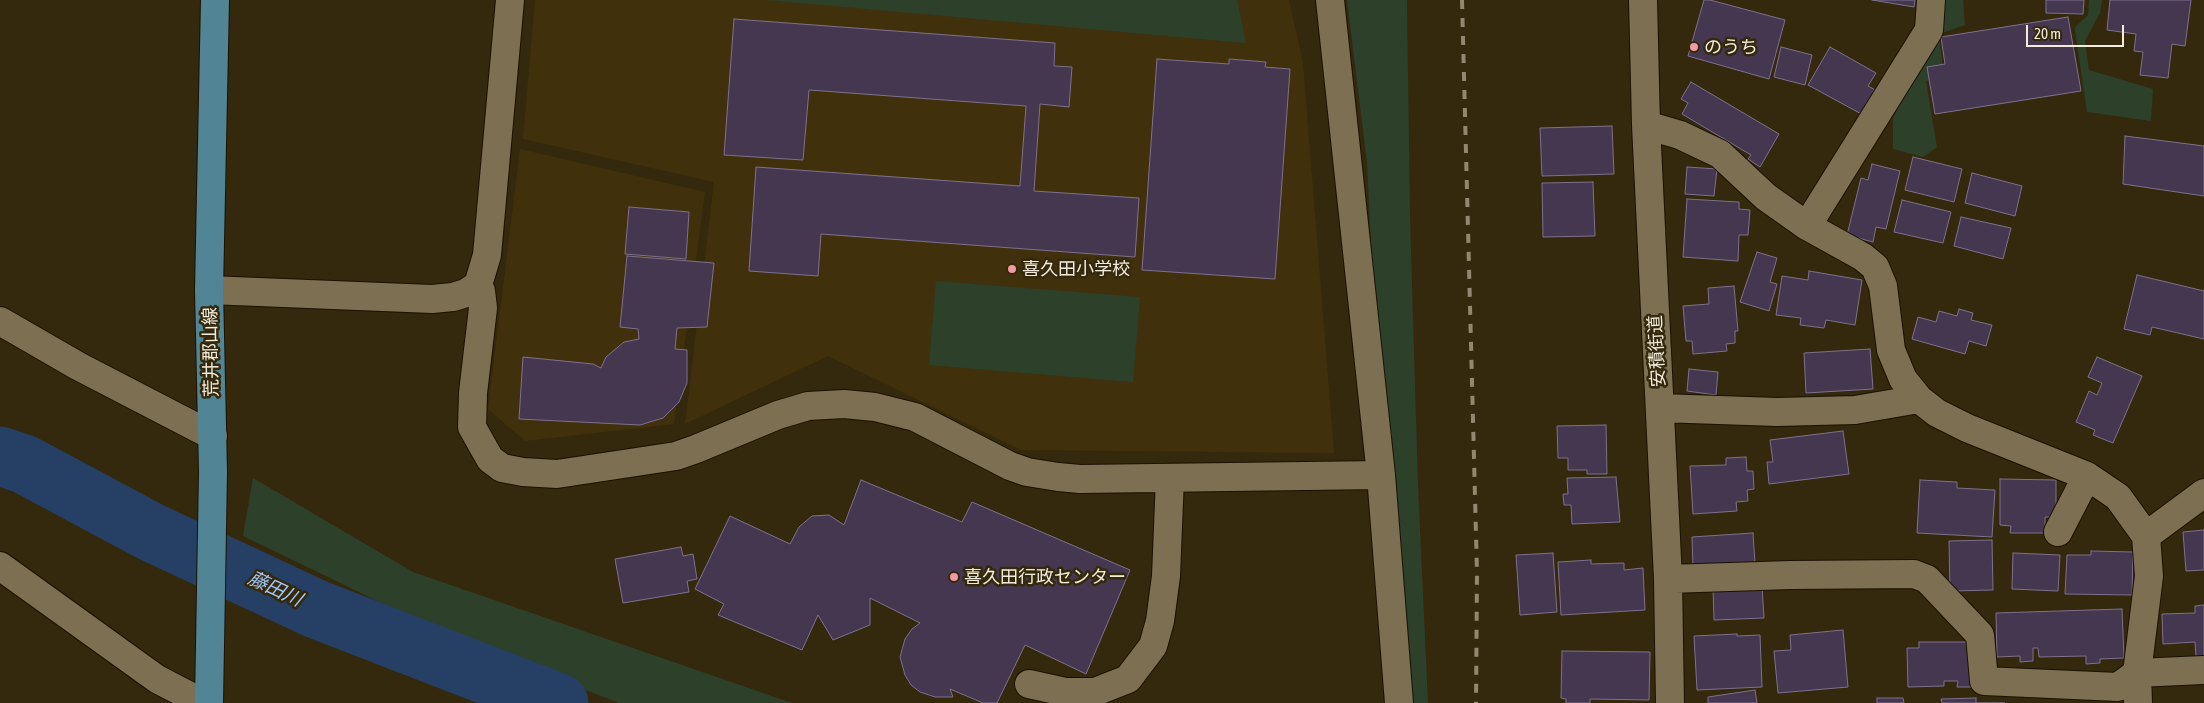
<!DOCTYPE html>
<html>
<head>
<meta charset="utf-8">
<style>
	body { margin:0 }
	#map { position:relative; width:2204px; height:703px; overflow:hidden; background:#34290c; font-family:"Asap Condensed",sans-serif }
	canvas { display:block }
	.scale { position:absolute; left:2026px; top:25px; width:98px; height:22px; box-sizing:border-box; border:2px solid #f3ebdb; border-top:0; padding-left:6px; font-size:15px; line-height:18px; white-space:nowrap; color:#f3ebdb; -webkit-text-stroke:4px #34290c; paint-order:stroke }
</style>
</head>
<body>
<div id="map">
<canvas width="2204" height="703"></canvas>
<div class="scale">20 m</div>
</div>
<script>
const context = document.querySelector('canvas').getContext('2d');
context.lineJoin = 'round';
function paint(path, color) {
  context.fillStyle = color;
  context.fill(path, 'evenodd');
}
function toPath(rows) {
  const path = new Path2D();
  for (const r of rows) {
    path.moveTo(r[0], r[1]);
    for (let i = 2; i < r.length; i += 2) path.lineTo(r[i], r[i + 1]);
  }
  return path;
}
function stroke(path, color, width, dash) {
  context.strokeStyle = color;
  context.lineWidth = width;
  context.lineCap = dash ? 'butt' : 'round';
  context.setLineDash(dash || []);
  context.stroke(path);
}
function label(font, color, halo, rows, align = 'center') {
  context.font = font + ' "Asap Condensed","Noto Sans JP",sans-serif';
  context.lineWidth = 5;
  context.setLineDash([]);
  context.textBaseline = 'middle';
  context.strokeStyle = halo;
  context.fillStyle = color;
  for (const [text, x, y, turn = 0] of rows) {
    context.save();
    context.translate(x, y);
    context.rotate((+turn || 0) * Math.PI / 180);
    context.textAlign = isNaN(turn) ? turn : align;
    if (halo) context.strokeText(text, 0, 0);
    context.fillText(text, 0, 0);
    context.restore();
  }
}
const built = toPath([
	[535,0,1289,0,1303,63,1334,453,1021,450,828,356,685,424,714,182,523,139],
	[520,149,705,192,674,424,525,441,488,409]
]);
const green = toPath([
	[767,0,1237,0,1246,43,1245,43],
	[1347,0,1407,0,1410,218,1418,485,1428,703,1390,703,1383,485,1367,163],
	[1939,0,1963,0,1965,25,1939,34,1944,77,1926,81,1937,147,1923,157,1893,149,1893,119,1936,26],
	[2089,0,2102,0,2100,13,2085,41,2089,70,2153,89,2151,121,2087,112,2075,30,2075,27,2088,15],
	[936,281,1140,297,1133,382,929,365],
	[253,478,413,572,792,703,619,703,456,639,243,536]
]);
const river = toPath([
	[0,456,24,464,151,532,316,609,559,703]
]);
const building = toPath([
	[1704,0,1710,0,1785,20,1769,79,1688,56,1704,0],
	[1872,0,1915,0,1914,7,1872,0],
	[2046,0,2084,0,2083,14,2046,13,2046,0],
	[2110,0,2191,0,2185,46,2172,44,2168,78,2140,75,2143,52,2134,51,2136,34,2107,30,2110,0],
	[2068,17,2081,91,1935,114,1927,67,1945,64,1941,37,2068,17],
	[734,19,1055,43,1054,66,1072,67,1069,107,1040,104,1034,191,1139,198,1135,257,821,234,818,276,749,271,756,167,1020,186,1026,106,809,90,803,160,724,155,734,19],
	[1781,47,1812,55,1805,85,1774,77,1781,47],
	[1830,47,1876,73,1868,86,1879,92,1865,116,1808,85,1830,47],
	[1157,59,1229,64,1229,59,1266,62,1265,67,1290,69,1275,279,1142,270,1157,59],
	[1691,82,1779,134,1760,167,1748,159,1751,155,1682,114,1688,103,1681,99,1691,82],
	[1612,126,1614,174,1542,176,1540,128,1612,126],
	[2125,136,2204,146,2204,196,2123,184,2125,136],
	[1913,157,1962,169,1954,202,1905,190,1913,157],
	[1872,164,1900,171,1886,229,1876,227,1873,242,1847,235,1861,178,1868,180,1872,164],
	[1687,167,1717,169,1714,196,1685,194,1687,167],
	[1972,173,2022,186,2015,216,1965,203,1972,173],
	[1593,182,1595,236,1543,237,1542,183,1593,182],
	[1687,199,1739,202,1739,209,1750,210,1748,235,1739,235,1738,261,1683,257,1687,199],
	[1902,200,1951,212,1943,243,1894,232,1902,200],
	[629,207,689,212,686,259,625,254,629,207],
	[1961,217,2011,228,2003,259,1954,246,1961,217],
	[1757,252,1777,258,1770,282,1777,284,1769,311,1740,302,1757,252],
	[627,256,714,263,707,327,677,328,675,349,687,350,687,383,679,402,663,418,640,425,519,419,523,357,593,364,601,368,606,357,624,342,639,339,638,329,620,327,627,256],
	[1809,271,1862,280,1855,325,1826,320,1824,328,1800,325,1801,318,1776,315,1782,276,1808,280,1809,271],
	[2137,275,2204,291,2204,339,2152,327,2150,335,2124,329,2137,275],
	[1734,286,1738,331,1735,331,1735,343,1726,344,1727,351,1693,354,1692,341,1686,341,1683,306,1709,304,1708,288,1734,286],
	[1959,309,1973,313,1971,320,1992,325,1986,346,1969,341,1965,354,1912,339,1918,317,1936,322,1939,311,1957,316,1959,309],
	[1870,349,1873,389,1806,393,1804,353,1870,349],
	[2097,357,2142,376,2113,443,2093,435,2095,430,2076,422,2089,391,2097,395,2102,383,2088,377,2097,357],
	[1689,369,1718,372,1716,395,1687,391,1689,369],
	[1606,425,1607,474,1587,474,1587,470,1568,470,1568,458,1558,458,1557,426,1606,425],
	[1843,431,1849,474,1769,484,1767,462,1773,462,1770,440,1843,431],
	[1746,457,1747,471,1753,471,1754,489,1747,490,1748,501,1736,502,1737,511,1693,514,1690,466,1726,465,1726,458,1746,457],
	[1616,477,1620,522,1572,524,1571,505,1564,505,1563,494,1568,494,1567,478,1616,477],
	[2000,479,2056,480,2056,517,2045,517,2045,533,2010,533,2011,526,2000,525,2000,479],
	[861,480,962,522,972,502,1130,570,1086,674,1025,645,997,703,983,703,950,689,953,697,935,697,920,692,911,685,905,675,900,657,905,639,912,629,920,623,870,598,870,625,833,640,818,615,802,650,718,615,724,604,695,589,730,516,790,544,799,527,812,516,829,515,844,525,861,480],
	[1920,480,1957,482,1957,488,1995,490,1992,537,1917,533,1920,480],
	[2204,530,2204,570,2186,571,2183,532,2204,530],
	[1753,533,1755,564,1693,567,1692,537,1753,533],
	[1992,540,1993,590,1950,591,1949,541,1992,540],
	[681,547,683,556,693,554,697,579,687,581,689,592,623,603,615,559,681,547],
	[2091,551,2133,552,2132,595,2065,594,2067,555,2091,555,2091,551],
	[1553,553,1557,612,1520,615,1516,555,1553,553],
	[2013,553,2060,555,2058,591,2012,589,2013,553],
	[1591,560,1591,564,1624,563,1624,570,1643,568,1645,610,1561,615,1558,562,1591,560],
	[1762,586,1764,618,1714,620,1713,587,1762,586],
	[2204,605,2204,657,2196,657,2195,642,2163,644,2162,614,2195,613,2195,606,2204,605],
	[2122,609,2124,658,2100,659,2100,663,2086,664,2086,656,2039,657,2038,648,2033,648,2033,661,2020,662,2020,656,1997,657,1996,613,2122,609],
	[1843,630,1848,687,1778,693,1774,651,1791,650,1790,635,1843,630],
	[1737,634,1737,636,1760,635,1762,687,1697,690,1694,636,1737,634],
	[1919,642,1972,642,1972,687,1957,687,1958,681,1944,681,1944,686,1908,687,1907,648,1919,648,1919,642],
	[1562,651,1650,652,1649,700,1590,699,1590,703,1566,703,1566,699,1561,698,1562,651],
	[1755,690,1757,703,1708,703,1708,697,1755,690],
	[1877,698,1903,698,1904,703,1877,703,1877,698],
	[1976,698,1976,703,2005,703,1942,703,1941,699,1976,698]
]);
const minor = toPath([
	[1330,0,1381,475,1399,703],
	[1643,0,1646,125,1668,579,1670,703],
	[1931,0,1929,30,1807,226,1863,257,1875,267,1883,286,1891,350,1903,379,1919,399,1937,413,1967,428,2087,476,2118,497,2146,536,2149,576,2137,673,2138,703],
	[1646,125,1680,135,1720,154,1766,197,1807,226],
	[478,285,481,291,483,308,473,393,472,427,490,459,502,468,523,472,557,474,676,456,696,449,778,415,808,406,844,404,875,407,915,417,1010,466,1027,472,1058,477,1080,479,1381,475],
	[209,290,432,299,453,297,466,293,478,285,487,255,510,0],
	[0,321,78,366,213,436],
	[1660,408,1777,412,1855,410,1919,399],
	[2058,532,2087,476],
	[2146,536,2204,493],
	[0,566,157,679,203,703],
	[1668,579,1791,575,1914,574,1927,579,1980,635,1984,681,2118,687,2137,673,2204,670],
	[1029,684,1065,692,1095,692,1128,679,1153,646,1160,621,1166,576,1170,478]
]);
const major = toPath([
	[209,703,213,472,209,290,215,0]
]);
const rail = toPath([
	[1462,0,1477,573,1476,703]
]);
const markers = [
	[1694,47,5,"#f49aa5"],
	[1012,269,5,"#f49aa5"],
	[954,577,5,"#f49aa5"]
];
const poiNames = [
	["のうち",1704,47],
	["喜久田小学校",1022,269],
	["喜久田行政センター",964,577]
];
const streetNames = [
	["安積街道",1657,351,-93],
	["荒井郡山線",211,352,-91]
];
const waterNames = [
	["藤田川",275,589,25]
];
paint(built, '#40310c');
paint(green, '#2d402a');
stroke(river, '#254064', 59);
paint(building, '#453750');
stroke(building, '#7f708d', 1);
stroke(minor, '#1c1100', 30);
stroke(major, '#1c1100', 30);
stroke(minor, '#7d6f52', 28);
stroke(major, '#518596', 28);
stroke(rail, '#918871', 4, [9, 9]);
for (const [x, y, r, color] of markers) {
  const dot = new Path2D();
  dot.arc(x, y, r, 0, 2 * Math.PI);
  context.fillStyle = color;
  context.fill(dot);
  stroke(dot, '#34290c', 2);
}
label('18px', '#f3ebdb', '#34290c', poiNames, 'left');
label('18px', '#f3ebdb', '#34290c', streetNames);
label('italic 19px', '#a3c7f9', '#34290c', waterNames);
</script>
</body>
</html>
